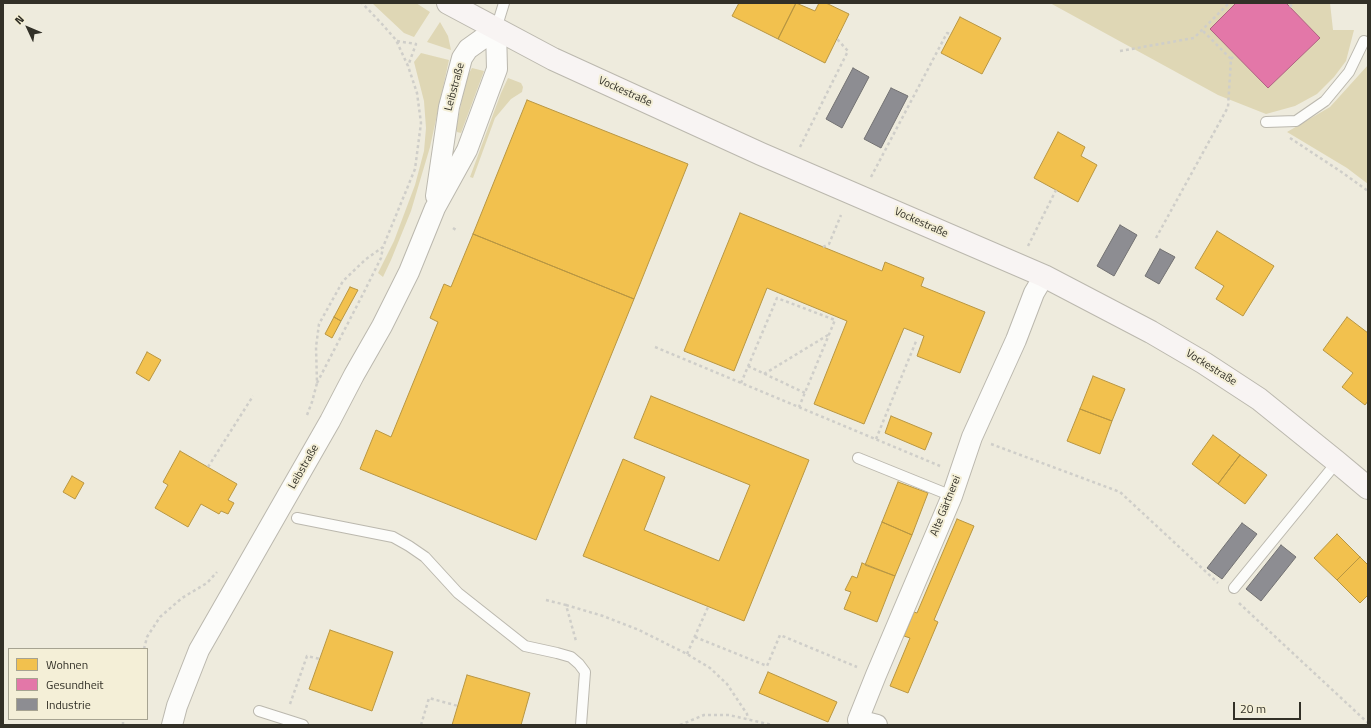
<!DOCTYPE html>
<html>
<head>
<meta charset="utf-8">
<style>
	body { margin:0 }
	#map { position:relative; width:1371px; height:728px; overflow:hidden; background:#eeebdd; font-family:"Titillium Web",sans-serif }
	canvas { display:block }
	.frame { position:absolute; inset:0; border:4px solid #323027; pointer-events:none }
	.legend { position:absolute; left:8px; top:648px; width:140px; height:72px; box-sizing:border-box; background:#f4efd7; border:1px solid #a6a391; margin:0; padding:5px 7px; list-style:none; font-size:12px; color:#323027 }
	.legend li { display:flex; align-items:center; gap:8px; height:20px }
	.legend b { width:20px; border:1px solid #a6a391 }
	.north { position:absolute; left:8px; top:8px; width:40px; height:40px; -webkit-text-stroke:3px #f4efd7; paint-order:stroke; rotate:314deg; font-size:11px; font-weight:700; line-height:16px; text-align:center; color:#323027 }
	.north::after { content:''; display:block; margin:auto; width:14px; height:18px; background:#323027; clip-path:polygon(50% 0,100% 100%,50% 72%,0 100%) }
	.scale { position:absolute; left:1233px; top:702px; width:68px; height:18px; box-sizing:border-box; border:2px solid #323027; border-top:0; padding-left:5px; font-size:12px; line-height:14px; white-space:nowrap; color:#323027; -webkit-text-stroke:3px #f4efd7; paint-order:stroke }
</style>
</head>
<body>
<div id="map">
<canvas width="1371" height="728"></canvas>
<div class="frame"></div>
<ul class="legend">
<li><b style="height:11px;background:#f2c14e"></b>Wohnen</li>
<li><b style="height:11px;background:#e377a8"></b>Gesundheit</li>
<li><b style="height:11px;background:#8d8d92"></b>Industrie</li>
</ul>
<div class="north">N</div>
<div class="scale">20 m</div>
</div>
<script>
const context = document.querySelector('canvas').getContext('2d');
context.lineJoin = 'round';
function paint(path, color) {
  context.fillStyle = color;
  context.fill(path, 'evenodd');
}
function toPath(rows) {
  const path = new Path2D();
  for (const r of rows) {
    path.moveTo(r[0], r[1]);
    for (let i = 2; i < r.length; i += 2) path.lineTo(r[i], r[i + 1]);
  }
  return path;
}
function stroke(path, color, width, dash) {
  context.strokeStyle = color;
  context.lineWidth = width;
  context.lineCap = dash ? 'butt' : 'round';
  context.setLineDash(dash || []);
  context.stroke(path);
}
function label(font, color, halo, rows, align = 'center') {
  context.font = font + ' "Titillium Web",sans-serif';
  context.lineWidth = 4;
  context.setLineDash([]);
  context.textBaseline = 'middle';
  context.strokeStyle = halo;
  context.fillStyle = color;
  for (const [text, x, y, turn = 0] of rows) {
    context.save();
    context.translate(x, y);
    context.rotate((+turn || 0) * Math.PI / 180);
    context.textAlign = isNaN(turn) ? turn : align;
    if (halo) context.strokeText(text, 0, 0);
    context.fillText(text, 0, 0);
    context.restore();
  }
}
const green = toPath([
	[372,3,416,3,430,12,414,37,404,33],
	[1050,3,1330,3,1333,30,1354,30,1346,61,1334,77,1317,94,1295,106,1266,114,1218,95],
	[440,22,448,36,451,50,427,42],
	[421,53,449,60,430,147,411,211,391,260,383,277,378,273,394,241,415,185,424,151,426,128,424,101,414,62],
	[1368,65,1368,184,1347,168,1287,132,1330,107],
	[472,68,484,71,461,133,457,132,456,129,466,78],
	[508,78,521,83,523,87,522,92,511,99,495,118,473,178,470,177,501,93]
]);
const homes = toPath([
	[739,3,796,3,778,39,732,16,739,3],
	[796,3,815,11,819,3,826,3,849,14,825,63,778,39,796,3],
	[960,17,1001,38,982,74,941,53,960,17],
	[527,100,688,164,634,299,473,234,527,100],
	[1058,132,1085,147,1081,156,1097,165,1078,202,1034,178,1058,132],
	[740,213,882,271,885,262,924,278,921,286,985,312,960,373,917,356,924,336,904,328,864,424,814,404,847,321,767,288,734,371,684,351,740,213],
	[1217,231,1274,266,1243,316,1216,299,1224,286,1195,268,1217,231],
	[473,234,634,299,536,540,360,469,376,430,391,437,438,322,430,318,444,284,451,287,473,234],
	[350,287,358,290,341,321,334,317,350,287],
	[334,317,341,321,332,338,325,334,334,317],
	[1347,317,1368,333,1368,401,1365,405,1342,387,1353,373,1323,350,1347,317],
	[147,352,161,360,149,381,136,373,147,352],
	[1093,376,1125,389,1112,421,1080,409,1093,376],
	[651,396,809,460,744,621,583,556,623,459,665,477,644,530,719,561,750,485,634,438,651,396],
	[1080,409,1112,421,1100,454,1067,441,1080,409],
	[891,416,932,433,925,450,885,433,891,416],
	[1213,435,1240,455,1218,484,1192,464,1213,435],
	[180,451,237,484,228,500,234,503,228,514,221,511,219,514,201,504,188,527,155,508,168,485,163,482,180,451],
	[1240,455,1267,475,1245,504,1218,484,1240,455],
	[72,476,84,483,75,499,63,492,72,476],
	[898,482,928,493,912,535,882,522,898,482],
	[957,519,974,526,934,620,938,622,908,693,890,686,910,638,904,636,914,612,917,613,957,519],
	[882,522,912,535,895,576,865,565,882,522],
	[1337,534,1360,557,1337,580,1314,558,1337,534],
	[1360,557,1368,565,1368,595,1360,603,1337,580,1360,557],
	[862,563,895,576,877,622,844,609,851,592,845,590,852,576,857,578,862,563],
	[330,630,393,652,372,711,309,689,330,630],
	[768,672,837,702,828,722,759,693,768,672],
	[467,675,530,693,521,725,452,725,467,675]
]);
const health = toPath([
	[1236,3,1286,3,1320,38,1268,88,1210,29,1236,3]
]);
const industry = toPath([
	[853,68,869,77,842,128,826,119,853,68],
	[891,88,908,96,881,148,864,139,891,88],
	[1120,225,1137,235,1114,276,1097,266,1120,225],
	[1160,249,1175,257,1159,284,1145,276,1160,249],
	[1242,523,1257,534,1222,579,1207,568,1242,523],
	[1281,545,1296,557,1261,601,1246,589,1281,545]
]);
const path = toPath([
	[1290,7,1293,3],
	[397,41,416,44,408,66],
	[1120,51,1194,38,1229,3],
	[1231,59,1235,55],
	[1290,138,1343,173,1368,191],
	[800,147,848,51,837,39],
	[871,177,947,33,950,34],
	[453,228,456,230],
	[1156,238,1228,107,1231,59,1202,30],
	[1028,246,1056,190],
	[823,247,829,244,841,215],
	[655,347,940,466],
	[748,366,805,393],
	[764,374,828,335],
	[317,383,363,294,381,258,383,247],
	[741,383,777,298,835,320,799,407],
	[307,415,312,402,317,383,316,347,319,324,343,281,366,259,383,247,415,169,421,123,417,93,408,66,396,40,382,24,362,3],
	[876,439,917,339],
	[991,444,1120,492,1218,583],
	[208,467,253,396],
	[546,600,566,605,576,641],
	[1239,603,1368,723],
	[566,605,603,616,639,630,687,654,710,668,727,684,747,714,748,719],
	[695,637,767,666,780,635,857,667],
	[144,649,147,637,160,617,182,598,207,583,217,572],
	[687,654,708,607],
	[290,704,307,656,320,659],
	[123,725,123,719],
	[421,725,429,698,458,706],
	[680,725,704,715,729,715,772,725]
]);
const service = toPath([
	[496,29,504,3],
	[1266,122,1296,121,1325,101,1349,72,1364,41],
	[858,458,952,496],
	[297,518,393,537,409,546,425,557,458,593,525,646,557,653,571,657,579,664,585,672,581,725],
	[1234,588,1337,462],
	[259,711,303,725]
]);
const minor = toPath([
	[436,196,449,107,462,58,468,49,496,29],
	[172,725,177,706,199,650,330,421,354,375,382,326,409,272,435,208,467,150,497,69,496,29],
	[877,725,858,720,876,675,952,496,972,437,1016,340,1034,293,1044,276]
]);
const secondary = toPath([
	[448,3,553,59,761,154,1044,276,1151,332,1204,363,1259,399,1337,462,1368,488]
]);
const streetNames = [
	["Leibstraße",455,87,-75],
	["Vockestraße",625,92,24],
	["Vockestraße",921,223,24],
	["Vockestraße",1211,368,32],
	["Leibstraße",304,467,-60],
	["Alte Gärtnerei",946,506,-68]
];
paint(green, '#dfd7b5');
paint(homes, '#f2c14e');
stroke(homes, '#b89642', 1);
paint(health, '#e377a8');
stroke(health, '#ae6281', 1);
paint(industry, '#8d8d92');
stroke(industry, '#727172', 1);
stroke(service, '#bbb8ae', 12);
stroke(minor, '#bbb8ae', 22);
stroke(secondary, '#bbb8ae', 24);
stroke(path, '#cfcec9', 2.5, [3, 3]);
stroke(service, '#fcfcfa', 10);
stroke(minor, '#fcfcfa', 20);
stroke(secondary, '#f8f4f3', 22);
label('11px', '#323027', '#f4efd7', streetNames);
</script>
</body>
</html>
